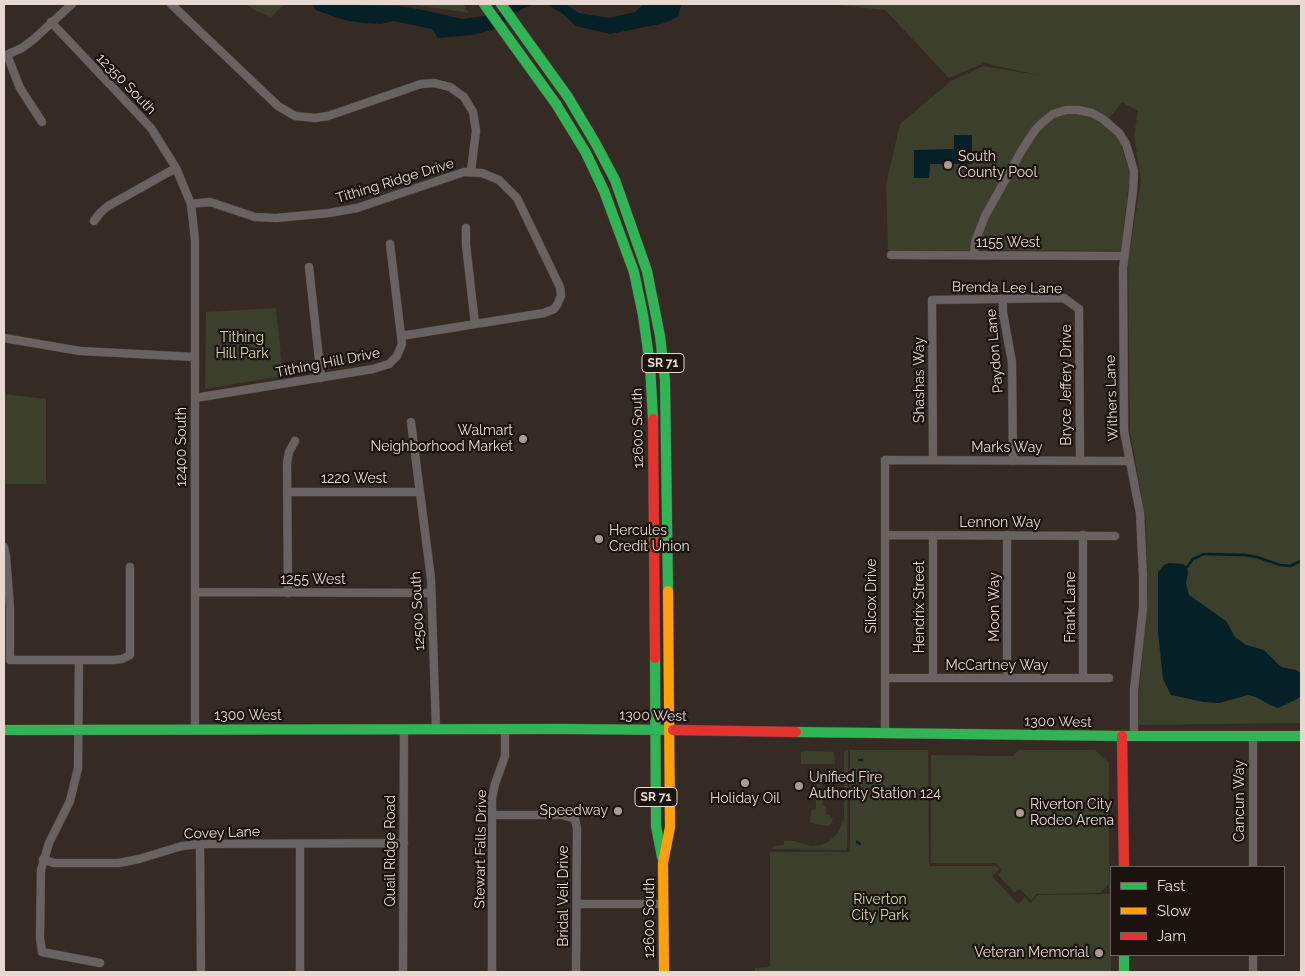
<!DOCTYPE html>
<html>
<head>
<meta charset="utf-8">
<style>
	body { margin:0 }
	#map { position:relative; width:1305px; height:976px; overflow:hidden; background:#352a24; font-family:Raleway,sans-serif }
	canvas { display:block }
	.frame { position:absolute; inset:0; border:5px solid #e7d9d2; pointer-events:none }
	.legend { position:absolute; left:1110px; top:866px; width:175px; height:90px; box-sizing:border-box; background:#1c130f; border:1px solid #6d625d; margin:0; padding:6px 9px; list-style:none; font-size:15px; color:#e7d9d2 }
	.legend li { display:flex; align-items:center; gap:10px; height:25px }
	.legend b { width:25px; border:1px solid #6d625d }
</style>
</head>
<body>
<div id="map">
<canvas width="1305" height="976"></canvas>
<div class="frame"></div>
<ul class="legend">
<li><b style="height:6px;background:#30b455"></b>Fast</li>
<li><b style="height:6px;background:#ff9f0a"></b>Slow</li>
<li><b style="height:6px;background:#e5322d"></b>Jam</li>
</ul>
</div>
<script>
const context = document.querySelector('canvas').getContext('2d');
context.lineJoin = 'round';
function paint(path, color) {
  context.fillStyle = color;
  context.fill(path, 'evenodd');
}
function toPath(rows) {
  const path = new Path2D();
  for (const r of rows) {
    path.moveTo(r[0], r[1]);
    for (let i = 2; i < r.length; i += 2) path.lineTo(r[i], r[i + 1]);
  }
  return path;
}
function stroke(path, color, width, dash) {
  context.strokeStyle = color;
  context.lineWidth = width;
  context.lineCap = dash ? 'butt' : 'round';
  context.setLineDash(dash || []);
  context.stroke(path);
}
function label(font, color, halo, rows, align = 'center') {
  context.font = font + ' Raleway,sans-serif';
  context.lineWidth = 4.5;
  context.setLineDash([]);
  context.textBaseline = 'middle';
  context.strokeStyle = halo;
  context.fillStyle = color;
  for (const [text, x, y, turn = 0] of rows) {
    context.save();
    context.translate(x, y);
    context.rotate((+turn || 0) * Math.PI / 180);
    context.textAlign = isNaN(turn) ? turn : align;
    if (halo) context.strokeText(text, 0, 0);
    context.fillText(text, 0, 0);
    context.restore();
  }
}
const green = toPath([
	[246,4,285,4,271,17,256,11],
	[408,4,463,4,469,13],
	[828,4,1301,4,1301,723,1139,725,1139,693,1148,592,1146,521,1130,431,1128,262,1141,180,1134,136,1138,111,1122,102,1110,117,1120,141,1130,174,1121,251,888,250,886,184,900,124,951,81,983,66,1038,75,984,63,949,78,885,10],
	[276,308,283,376,205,389,206,312],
	[4,394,46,399,46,484,4,484],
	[848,749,847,850,772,849,773,846,784,845,784,841,794,841,811,846,821,845,828,842,838,833,844,819,844,752],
	[850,750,928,750,929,866,995,866,1000,869,992,876,1018,904,1025,897,1031,903,1038,895,1111,894,1111,972,755,972,755,968,770,967,770,852,850,852],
	[1019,750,1095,750,1109,763,1109,884,1100,893,1037,894,1031,901,1020,889,1014,893,998,875,1002,870,996,863,931,863,931,755,1013,756],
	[809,751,834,752,835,764,801,764,801,752],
	[817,783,820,783,820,785,824,790,825,796,822,805,826,807,826,814,830,815,830,818,833,818,830,825,827,826,810,823,811,810,816,809,816,797,822,797,822,789,817,789]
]);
const water = toPath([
	[312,4,399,6,418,9,462,19,493,15,500,12,509,4,532,5,522,9,510,19,492,30,472,35,438,38,432,29,393,21,381,24,363,23,344,20,316,10],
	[533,4,565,4,579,13,609,18,635,12,644,4,682,4,677,17,665,23,610,34,576,26,563,14,548,5],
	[954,135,972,135,972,164,930,164,929,178,914,178,914,150,954,149],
	[1169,563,1183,564,1187,567,1188,573,1186,583,1189,595,1226,621,1235,637,1246,645,1264,650,1281,667,1296,670,1301,673,1301,696,1297,699,1278,708,1270,705,1256,697,1248,695,1219,703,1204,702,1171,695,1163,679,1158,632,1158,572,1164,565]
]);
const stream = toPath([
	[1187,567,1193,559,1204,554,1245,555,1257,557,1280,565,1290,566,1301,561],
	[859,760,862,760],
	[857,842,860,844]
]);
const street = toPath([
	[171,4,278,106,295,116,315,118,328,116,421,84,434,83,450,87,464,97,473,112,476,131,471,171],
	[51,22,151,128,176,168,191,204,195,240,195,729],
	[7,55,20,88,42,122],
	[4,56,22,48,34,39,72,4],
	[191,204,210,202,255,217,276,218,329,213,357,208,464,172,482,173,499,180,517,198,560,287,561,296,557,305,554,309,544,313,401,336],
	[94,221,100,213,108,206,176,168],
	[466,228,466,245,475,324],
	[891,255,1124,256],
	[974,255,975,242,985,216,1022,150,1035,130,1043,122,1053,114,1066,110,1078,110,1092,113,1103,119,1119,133,1126,144,1134,171,1133,191,1123,268,1124,431,1140,513,1143,576,1143,608,1134,690,1134,736],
	[309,267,321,378],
	[1003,299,1003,313,1012,362,1013,461],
	[4,338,80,351,195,357],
	[195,398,373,369,389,364,397,356,402,344,390,244],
	[411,422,431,579,436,729],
	[933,460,932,300,1064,298,1079,309,1080,461],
	[288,492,419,492],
	[885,535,1115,536],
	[4,547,6,557,10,608,10,660,113,660,122,659,130,655,130,567],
	[195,592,431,593],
	[288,593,287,463,289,452,295,441],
	[79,660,78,768,70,801,49,843,41,870,40,938,42,952,100,963],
	[885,678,1109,678],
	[933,678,933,535],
	[1007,678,1007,535],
	[1083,678,1083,535],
	[885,733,885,460,1129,461],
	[492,815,563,815,575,819,577,829,576,972],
	[200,844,201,972],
	[43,859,54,863,119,863,139,859,182,846,200,844,404,843],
	[1253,867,1253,735],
	[577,904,663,904],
	[300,972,300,844],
	[403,972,404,729],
	[492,972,492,798,495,784,505,756,505,729],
	[1253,972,1253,955]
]);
const fast = toPath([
	[484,4,556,104,586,153,604,191,634,272,643,315,650,365,653,419],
	[501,4,568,97,596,144,615,180,647,271,660,336,665,380,668,591],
	[655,658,656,826,662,857],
	[4,730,564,729,673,730],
	[796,732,1122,736,1301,736],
	[1124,955,1124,972]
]);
const slow = toPath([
	[664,972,663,863,670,827,668,591]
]);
const jam = toPath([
	[653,419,655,658],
	[673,730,796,732],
	[1122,736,1124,867]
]);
const markers = [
	[948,165,5,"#a99c95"],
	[523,439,5,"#a99c95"],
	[599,539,5,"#a99c95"],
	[745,783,5,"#a99c95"],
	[799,786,5,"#a99c95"],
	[618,811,5,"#a99c95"],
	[1020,813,5,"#a99c95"],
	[1099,953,5,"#a99c95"]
];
const shields = [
	[663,363,42],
	[656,797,42]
];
const shieldNames = [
	["SR 71",663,363],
	["SR 71",656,797]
];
const streetNames = [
	["12350 South",126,84,46],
	["Tithing Ridge Drive",395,181,-17],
	["1155 West",1008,243],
	["Brenda Lee Lane",1007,288,1],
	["Paydon Lane",995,351,-95],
	["Tithing Hill Drive",328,363,-11],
	["Shashas Way",920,380,-90],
	["Bryce Jeffery Drive",1067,385,-90],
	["Withers Lane",1112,398,-92],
	["12600 South",638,428,-91],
	["12400 South",182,447,-90],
	["Marks Way",1007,448],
	["1220 West",354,479],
	["Lennon Way",1000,523],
	["1255 West",313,580],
	["Silcox Drive",872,596,-90],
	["Hendrix Street",920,607,-90],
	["Moon Way",995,607,-90],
	["Frank Lane",1071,607,-90],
	["12500 South",418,611,-93],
	["McCartney Way",997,666],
	["1300 West",248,716],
	["1300 West",653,716,1],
	["1300 West",1058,722,1],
	["Cancun Way",1240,801,-90],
	["Covey Lane",222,833,-2],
	["Stewart Falls Drive",481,849,-89],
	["Quail Ridge Road",391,851,-90],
	["Bridal Veil Drive",564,896,-90],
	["12600 South",650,918,-90]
];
const poiNames = [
	["South",958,157],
	["County Pool",958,173],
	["Walmart",513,431,"right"],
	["Neighborhood Market",513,447,"right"],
	["Hercules",609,531],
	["Credit Union",609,547],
	["Unified Fire",809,778],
	["Authority Station 124",809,794],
	["Holiday Oil",745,799,"center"],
	["Riverton City",1030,805],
	["Rodeo Arena",1030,821],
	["Speedway",608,811,"right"],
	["Veteran Memorial",1089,953,"right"]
];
const parkNames = [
	["Tithing",242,338],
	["Hill Park",242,354],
	["Riverton",880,900],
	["City Park",880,916]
];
paint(green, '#3b3f2c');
paint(water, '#052026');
stroke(stream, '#052026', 2.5);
stroke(street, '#504742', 9);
stroke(fast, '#504742', 11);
stroke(slow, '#504742', 11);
stroke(jam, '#504742', 11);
stroke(street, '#6a6261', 8);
stroke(fast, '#30b455', 10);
stroke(slow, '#ff9f0a', 10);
stroke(jam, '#e5322d', 10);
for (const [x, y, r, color] of markers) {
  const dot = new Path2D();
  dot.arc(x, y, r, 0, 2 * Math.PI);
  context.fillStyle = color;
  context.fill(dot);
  stroke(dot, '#1c130f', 2);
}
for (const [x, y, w] of shields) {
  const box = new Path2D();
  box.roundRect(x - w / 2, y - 9.5, w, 19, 4);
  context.fillStyle = '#1c130f';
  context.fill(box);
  stroke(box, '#e7d9d2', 1);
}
label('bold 12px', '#e7d9d2', null, shieldNames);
label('14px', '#e7d9d2', '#1c130f', streetNames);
label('14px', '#e7d9d2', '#1c130f', poiNames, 'left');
label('14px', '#ccdfa3', '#1c130f', parkNames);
</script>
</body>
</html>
